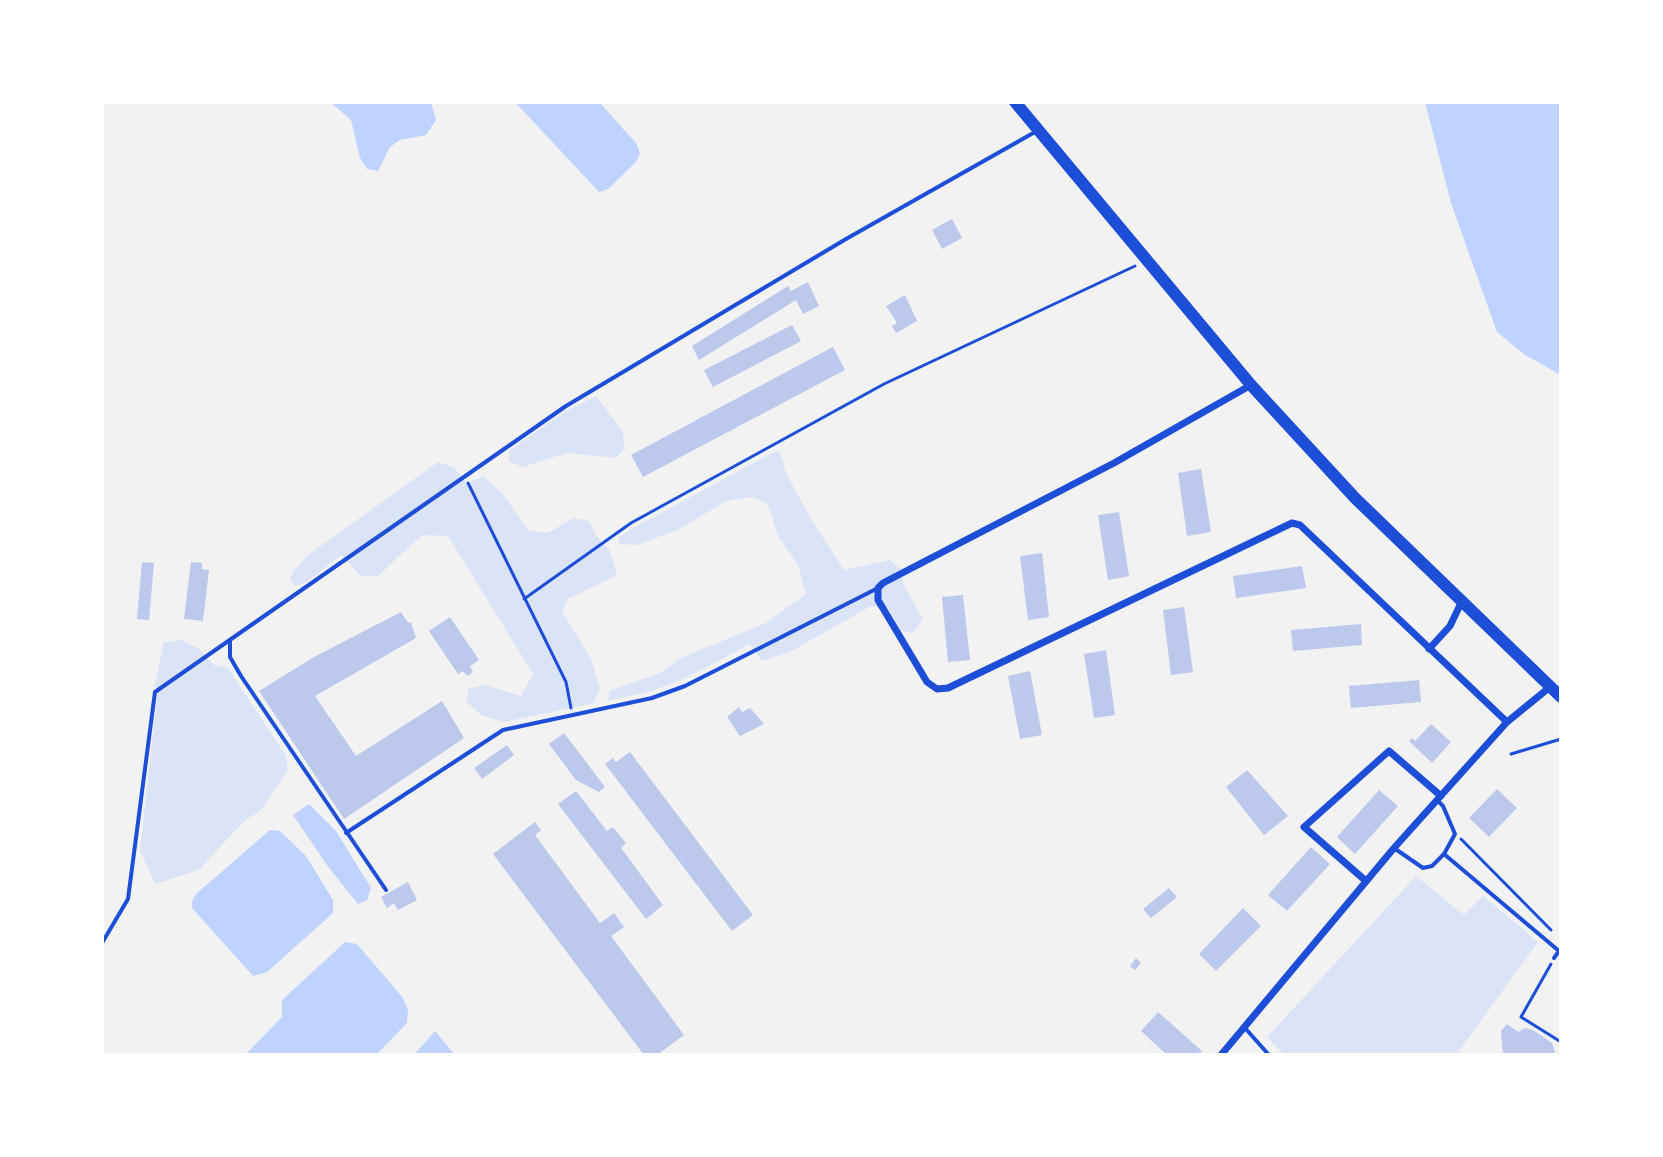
<!DOCTYPE html>
<html>
<head>
<meta charset="utf-8">
<style>
	body { margin:0 }
	#map { position:relative; width:1663px; height:1157px; overflow:hidden; background:#f2f2f2; font-family:Overpass,sans-serif }
	canvas { display:block }
	.frame { position:absolute; inset:0; border:104px solid #fff; pointer-events:none }
</style>
</head>
<body>
<div id="map">
<canvas width="1663" height="1157"></canvas>
<div class="frame"></div>
</div>
<script>
const context = document.querySelector('canvas').getContext('2d');
context.lineJoin = 'round';
function paint(path, color) {
  context.fillStyle = color;
  context.fill(path, 'evenodd');
}
function toPath(rows) {
  const path = new Path2D();
  for (const r of rows) {
    path.moveTo(r[0], r[1]);
    for (let i = 2; i < r.length; i += 2) path.lineTo(r[i], r[i + 1]);
  }
  return path;
}
function stroke(path, color, width, dash) {
  context.strokeStyle = color;
  context.lineWidth = width;
  context.lineCap = dash ? 'butt' : 'round';
  context.setLineDash(dash || []);
  context.stroke(path);
}
const green = toPath([
	[596,396,623,432,624,449,616,458,567,453,522,467,509,461,510,450,566,411],
	[774,452,780,452,786,473,811,519,844,570,889,560,901,569,903,584,923,619,913,633,901,631,889,609,871,606,790,652,762,661,750,644,688,677,652,691,608,701,609,691,660,673,681,658,766,623,806,594,798,565,778,536,768,505,753,497,726,501,680,529,637,545,619,544,618,538,633,528],
	[438,462,454,467,467,484,483,476,502,493,529,531,548,533,573,518,589,521,595,534,610,551,617,575,568,599,562,611,591,659,600,688,594,703,504,722,481,715,467,703,468,689,485,685,521,696,533,674,448,536,422,535,378,576,361,576,341,555,307,582,295,586,290,580,293,571,308,555],
	[182,640,199,649,214,665,228,668,286,756,288,770,262,809,243,822,199,870,155,884,140,851,157,697,155,683,164,642],
	[1416,876,1464,915,1483,896,1538,942,1456,1055,1284,1055,1267,1037]
]);
const water = toPath([
	[330,102,431,102,436,120,426,135,400,140,390,147,378,171,367,169,360,158,351,120],
	[515,102,599,102,636,143,640,153,636,162,608,189,599,192],
	[1425,102,1561,102,1561,375,1525,355,1497,332,1451,203],
	[309,804,336,831,371,888,367,900,358,904,329,868,293,815],
	[270,830,280,831,306,856,333,900,333,913,267,972,253,976,192,908,192,901,196,894],
	[345,942,357,944,403,998,408,1010,407,1023,376,1055,245,1055,282,1017,282,1000],
	[435,1031,455,1055,414,1055]
]);
const building = toPath([
	[952,219,962,238,942,249,932,230],
	[808,282,819,306,803,314,796,300,699,360,692,346,788,286,791,291],
	[905,295,917,321,896,333,892,326,897,323,886,306],
	[792,325,801,341,713,387,704,370],
	[833,347,845,370,643,477,631,455],
	[1201,469,1211,532,1187,536,1178,473],
	[1119,512,1129,576,1108,580,1098,515],
	[1042,553,1049,617,1028,620,1020,556],
	[142,562,154,563,149,620,137,619],
	[191,562,202,563,202,569,209,570,203,621,184,619],
	[1302,566,1306,588,1236,598,1233,576],
	[963,595,970,660,948,662,942,597],
	[1184,607,1193,672,1171,675,1163,610],
	[401,612,408,623,411,622,416,638,315,696,356,756,442,701,464,738,344,819,259,691,314,657],
	[450,617,479,660,470,666,473,672,467,676,463,671,458,674,429,631],
	[1361,624,1362,645,1293,651,1291,630],
	[1106,650,1115,715,1094,718,1084,654],
	[1030,671,1042,735,1020,739,1008,676],
	[1419,680,1421,702,1351,708,1349,686],
	[739,707,742,712,750,708,764,724,740,736,727,717],
	[1431,724,1451,742,1432,763,1409,741,1412,738,1415,741],
	[564,733,605,787,599,792,576,780,549,744],
	[507,745,514,755,482,779,474,768],
	[630,752,753,915,732,931,605,764,613,758,616,762],
	[1247,770,1288,816,1264,835,1226,787],
	[1497,789,1517,808,1489,837,1469,818],
	[1379,790,1398,806,1355,854,1337,837],
	[576,791,607,831,613,827,626,843,621,848,663,905,646,919,558,804],
	[535,822,541,830,535,835,600,923,614,913,624,927,611,936,684,1035,657,1055,644,1055,493,854],
	[1311,847,1330,864,1287,911,1268,895],
	[408,882,417,900,398,910,394,903,387,908,381,897],
	[1169,888,1177,897,1151,918,1143,909],
	[1243,908,1261,926,1216,971,1199,954],
	[1136,958,1141,963,1135,970,1130,966],
	[1158,1012,1202,1051,1199,1055,1167,1055,1141,1031],
	[1507,1024,1518,1032,1525,1028,1533,1030,1552,1043,1556,1055,1503,1055,1501,1031]
]);
const path = toPath([
	[468,483,566,682,571,708],
	[524,599,631,523,884,384,1135,266],
	[1511,754,1561,739],
	[1461,839,1551,930],
	[1551,964,1521,1017,1561,1042]
]);
const service = toPath([
	[230,640,230,657,241,676,386,890],
	[346,833,503,730,652,698,685,686,878,588],
	[1394,848,1423,868,1432,866,1444,854,1455,834,1443,806,1437,800],
	[1444,854,1559,951,1554,958],
	[102,943,128,899,155,692,566,406,846,239,1035,132],
	[1245,1028,1269,1055]
]);
const minor = toPath([
	[1251,385,1114,463,883,583,878,588,878,600,927,682,937,689,948,688,1292,523,1300,525,1507,722],
	[1429,649,1450,626,1461,603],
	[1366,881,1304,827,1389,751,1441,796],
	[1221,1055,1394,848,1507,722,1550,687]
]);
const primary = toPath([
	[1015,102,1251,385,1355,498,1561,697]
]);
paint(green, '#dbe4f7');
paint(water, '#bfd3fe');
paint(building, '#bdc9ec');
stroke(path, '#1d4ed8', 3);
stroke(service, '#1d4ed8', 4);
stroke(minor, '#1d4ed8', 7);
stroke(primary, '#1d4ed8', 12);
</script>
</body>
</html>
